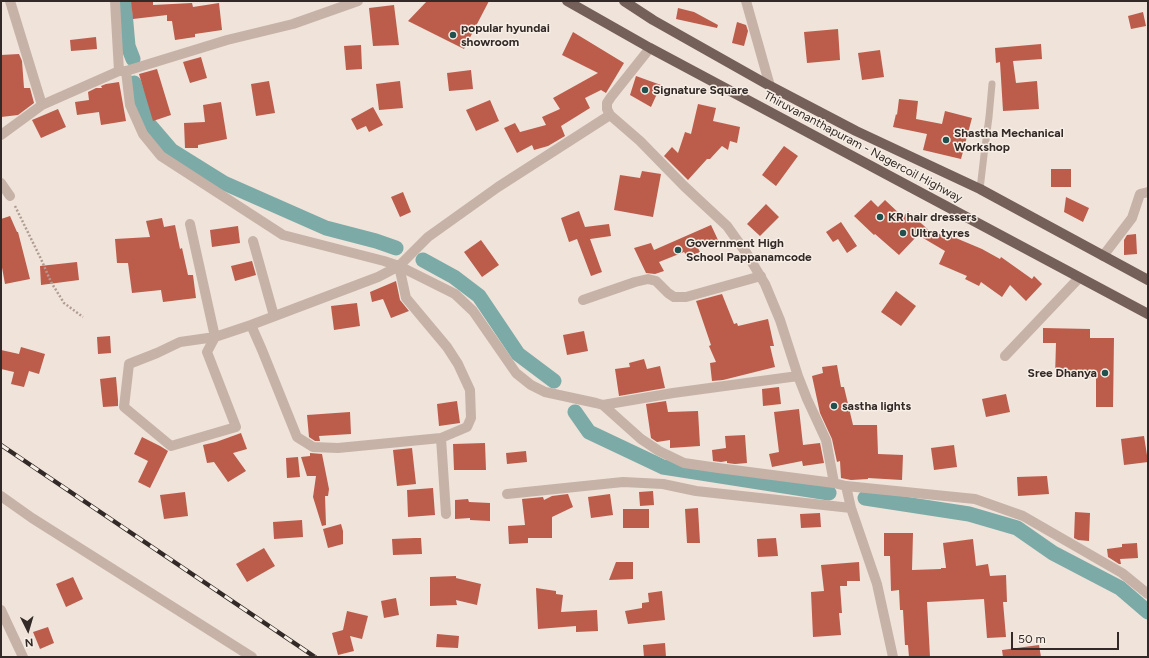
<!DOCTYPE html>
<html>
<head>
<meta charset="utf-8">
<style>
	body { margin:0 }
	#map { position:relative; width:1149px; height:658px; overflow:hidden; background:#efe3da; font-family:Figtree,sans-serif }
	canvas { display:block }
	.frame { position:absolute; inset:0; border:2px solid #332a27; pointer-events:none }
	.north { position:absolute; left:8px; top:610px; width:40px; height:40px; -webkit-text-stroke:3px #f7eee6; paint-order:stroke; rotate:175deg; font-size:11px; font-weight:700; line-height:16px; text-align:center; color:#332a27 }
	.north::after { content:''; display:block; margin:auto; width:14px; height:18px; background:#332a27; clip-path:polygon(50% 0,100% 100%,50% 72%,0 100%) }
	.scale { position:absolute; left:1011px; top:632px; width:108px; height:18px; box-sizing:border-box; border:2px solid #332a27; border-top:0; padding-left:5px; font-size:12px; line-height:14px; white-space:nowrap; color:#332a27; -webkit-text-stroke:3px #f7eee6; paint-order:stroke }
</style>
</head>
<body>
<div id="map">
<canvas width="1149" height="658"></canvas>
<div class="frame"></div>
<div class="north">N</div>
<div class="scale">50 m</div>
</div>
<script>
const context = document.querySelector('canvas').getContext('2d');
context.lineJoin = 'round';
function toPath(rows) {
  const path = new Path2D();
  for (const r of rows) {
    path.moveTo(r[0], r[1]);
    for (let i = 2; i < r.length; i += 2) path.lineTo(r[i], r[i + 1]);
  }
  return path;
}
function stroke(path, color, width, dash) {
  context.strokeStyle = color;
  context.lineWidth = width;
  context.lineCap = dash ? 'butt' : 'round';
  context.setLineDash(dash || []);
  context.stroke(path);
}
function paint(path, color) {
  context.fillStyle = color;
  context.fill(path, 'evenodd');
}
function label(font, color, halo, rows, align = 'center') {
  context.font = font + ' Figtree,sans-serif';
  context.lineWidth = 3;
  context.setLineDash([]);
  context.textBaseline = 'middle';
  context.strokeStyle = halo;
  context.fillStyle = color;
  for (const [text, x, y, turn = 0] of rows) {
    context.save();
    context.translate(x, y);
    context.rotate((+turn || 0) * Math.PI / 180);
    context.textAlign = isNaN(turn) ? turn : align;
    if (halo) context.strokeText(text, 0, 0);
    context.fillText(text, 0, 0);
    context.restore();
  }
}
const canal = toPath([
	[124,1,128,46,133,59],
	[134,83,147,122,171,150,224,183,326,228,376,241,396,248],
	[423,260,454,277,479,296,518,354,554,381],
	[575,412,589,432,663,467,829,493],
	[865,498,969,514,1017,528,1053,553,1120,588,1148,612]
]);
const building = toPath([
	[131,1,153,1,153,5,192,3,193,7,219,3,222,30,195,34,195,37,175,40,172,21,167,21,167,15,133,19],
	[427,1,489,1,464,49,408,21],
	[394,5,399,45,373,46,369,8],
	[678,8,694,12,718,25,717,28,676,19],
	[1143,12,1146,26,1131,29,1128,16],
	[737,22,746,25,748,31,744,46,732,43],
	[838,29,840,60,807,63,804,32],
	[573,32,624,63,606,93,601,90,585,98,590,108,561,126,565,136,548,146,534,150,532,145,517,153,504,128,515,123,520,132,546,125,542,117,560,109,553,98,598,73,562,55],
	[96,37,97,49,71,51,70,40],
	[1041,44,1042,59,1013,61,1016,83,1037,81,1039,109,1003,111,1000,62,996,63,995,48],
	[361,45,362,69,346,70,344,46],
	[880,50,884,77,862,80,858,53],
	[19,54,22,61,24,88,30,88,34,103,18,115,1,117,1,55],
	[201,57,207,78,190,83,183,62],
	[157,69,171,115,153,121,139,74],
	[471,70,473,89,449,91,447,73],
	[636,76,661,85,651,107,630,95],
	[269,81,275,113,256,116,251,84],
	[400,81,403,108,379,110,376,84],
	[119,82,126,121,101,125,99,112,77,115,75,102,89,100,88,92,96,88,102,88,101,86,106,84],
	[899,99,918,101,916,119,942,124,945,111,972,118,961,159,923,150,927,134,893,127,896,114,897,115],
	[490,100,499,121,476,131,466,110],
	[221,102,227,139,198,145,198,148,185,148,184,123,205,122,203,105],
	[698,104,716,108,713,121,740,127,737,143,730,141,728,150,722,146,710,159,707,159,688,180,664,156,672,147,678,153,685,132,691,134],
	[373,107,383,125,369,132,366,126,357,130,351,119],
	[58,109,66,127,41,138,32,120],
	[784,146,798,156,776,186,762,175],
	[1051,169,1071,169,1071,187,1051,187],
	[642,171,661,174,653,217,614,210,620,175,640,178],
	[403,192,411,212,400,217,391,197],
	[1066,197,1089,208,1083,222,1064,212],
	[871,200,878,207,885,200,903,217,908,211,936,237,938,233,949,240,951,236,982,249,1000,259,1001,257,1032,279,1034,276,1042,284,1026,301,1010,285,1002,297,981,282,979,286,965,279,967,276,939,264,945,251,918,235,899,255,875,234,874,235,854,216],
	[766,204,779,217,760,236,747,224],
	[579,211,585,227,609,224,611,236,590,239,602,272,591,276,577,239,569,242,561,218],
	[10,216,17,232,18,232,30,279,5,284,1,262,1,219],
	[162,218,164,227,175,225,180,249,182,248,188,275,193,275,196,298,163,302,161,290,132,293,128,263,117,263,115,239,150,237,146,221],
	[841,222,857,246,847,253,838,239,833,242,826,232],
	[711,225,718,240,698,248,700,252,688,257,684,252,659,262,664,271,655,274,646,273,634,248,651,243,654,250],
	[238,226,240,243,212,247,210,230],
	[1136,234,1137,254,1124,255,1124,240,1127,235],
	[481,240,499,265,482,277,464,252],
	[252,261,256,275,235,281,231,266],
	[77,262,79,280,41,285,40,266],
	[396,281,400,300,409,311,391,318,383,299,372,302,370,292],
	[896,291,916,306,901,326,881,312],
	[722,294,734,324,737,323,738,326,768,319,774,346,770,346,775,367,723,380,712,381,710,363,716,362,709,346,711,345,696,301],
	[357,303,360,326,334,330,331,306],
	[1043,328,1090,329,1090,338,1114,338,1113,407,1096,407,1096,378,1055,377,1056,343,1043,343],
	[584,331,588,351,567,355,563,335],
	[110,336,111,353,98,354,97,337],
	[21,347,45,354,39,374,29,371,24,387,11,384,14,372,1,369,1,350,19,354],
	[644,359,647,369,660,366,665,388,619,396,615,369,630,367,629,363],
	[837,365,841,387,844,387,853,425,877,425,878,454,903,455,902,480,868,478,868,479,851,480,841,478,840,461,837,462,832,439,820,413,812,376,823,373,822,367],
	[116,377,118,400,118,406,103,407,100,379],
	[779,387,781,404,763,406,762,389],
	[1006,394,1010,412,986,417,982,399],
	[457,401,460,423,439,426,437,404],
	[666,401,668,412,698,411,700,446,670,448,670,440,657,442,651,438,646,404],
	[799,409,803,445,820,443,824,463,803,466,802,461,772,467,769,454,779,452,774,412],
	[350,412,351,434,319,436,320,441,315,441,309,437,307,415],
	[241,433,247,449,233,453,246,471,228,482,214,462,207,463,203,445,216,442],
	[745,435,747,463,735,464,727,463,727,461,721,462,713,461,712,450,726,448,725,436],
	[1144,436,1148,462,1124,465,1121,439],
	[142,437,160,446,168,451,150,488,138,482,148,461,134,454],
	[485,443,486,470,454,470,453,444],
	[954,445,957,467,934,470,931,448],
	[412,448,416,484,397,486,393,450],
	[526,451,527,462,507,464,506,453],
	[310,453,322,454,329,489,328,496,325,496,326,525,322,526,313,497,316,476,307,476,301,457,310,456],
	[298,457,300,477,287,478,286,458],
	[1047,476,1049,494,1018,496,1017,477],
	[433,488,435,515,408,517,407,490],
	[653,491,654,505,640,506,639,492],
	[185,492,188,516,164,519,160,495],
	[568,494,573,507,552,517,552,538,528,538,528,543,509,544,508,526,525,525,522,499,543,497,544,500,552,496],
	[610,494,613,515,591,518,588,497],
	[468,499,469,502,490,503,490,521,470,520,470,518,455,519,455,500],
	[698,508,700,543,687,543,685,509],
	[623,509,649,509,649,528,623,528],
	[1075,512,1090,513,1089,541,1078,540,1074,538],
	[820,513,821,527,801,528,800,514],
	[302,520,303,537,274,539,273,522],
	[341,524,343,531,343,544,328,548,323,529],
	[884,533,913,533,912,570,941,569,941,568,946,568,943,543,973,539,976,566,988,564,990,576,1006,575,1007,602,1003,602,1006,637,987,638,984,599,927,602,930,657,909,657,908,645,905,645,903,610,900,610,899,590,891,591,890,556,884,556],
	[415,538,421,538,422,554,393,555,392,539],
	[776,538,778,556,758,557,757,539],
	[1137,543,1138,558,1120,559,1121,564,1119,564,1108,557,1107,549,1122,547,1122,544],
	[264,548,275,566,247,582,236,564],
	[616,562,633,562,633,579,609,580],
	[859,562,860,581,847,581,847,586,840,586,842,613,839,613,841,635,813,637,811,592,824,591,821,565],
	[456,576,456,578,481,584,477,605,456,600,457,605,430,606,430,577],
	[73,577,83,599,66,607,56,584],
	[536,588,556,591,556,594,563,595,561,612,597,610,598,631,576,632,576,626,538,629],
	[662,591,665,620,628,624,625,611,642,608,642,603,649,602,648,593],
	[396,598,399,615,384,618,381,601],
	[347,611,368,616,362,639,350,636,354,651,338,655,332,633,343,630],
	[48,627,54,643,40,649,33,632],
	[437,634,459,636,458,648,436,647],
	[665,643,666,657,644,657,643,645],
	[1039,645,1041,657,1003,657,1002,650]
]);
const path = toPath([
	[15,206,41,259,51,282,64,303,83,317]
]);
const lane = toPath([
	[980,189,984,155,989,117,992,84]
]);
const street = toPath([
	[10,1,42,105],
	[115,1,119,71],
	[746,1,770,86],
	[650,48,611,97,607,103,607,109,610,115,640,141,684,186,727,226,747,254,765,284,780,320,798,376,807,399,826,440,834,483,846,486,851,508,877,584,893,657],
	[126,71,130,105,143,134,161,156,283,235,384,261,399,266,455,294,473,311,516,373,531,385,545,392,596,403,603,405,641,439,659,451,684,463,718,468,834,483],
	[1,135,42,105,119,71,126,71,227,40,293,24,358,1],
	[1,183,10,196],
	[190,224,215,337,207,352,236,427,171,446,124,407,129,364,157,353,180,342,215,337,251,325,378,277,399,266,428,237,498,187,610,115],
	[253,241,274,316],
	[1103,256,1132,218,1140,194,1148,192],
	[583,300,635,282,648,279,656,281,668,293,674,297,686,297,761,276],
	[251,325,262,350,297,437,313,447,338,448,441,438,467,427,471,418,470,390,458,364,447,347,406,298,399,266],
	[1005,356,1079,278],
	[603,405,673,393,798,376],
	[441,438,446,514],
	[846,486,975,499,1023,516,1122,573,1148,594],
	[507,494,623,482,663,484,696,491,851,508],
	[1,496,32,518,252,657],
	[1,610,23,657]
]);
const primary = toPath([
	[567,1,650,48,1148,314],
	[624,1,653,20,770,86,856,131,980,189,1148,280]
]);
const rail = toPath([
	[1,445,315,657]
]);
const markers = [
	[453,35,4,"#20514f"],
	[645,90,4,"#20514f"],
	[946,140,4,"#20514f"],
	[880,217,4,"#20514f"],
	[903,233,4,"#20514f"],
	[678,250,4,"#20514f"],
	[1105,373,4,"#20514f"],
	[834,406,4,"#20514f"]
];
const poiNames = [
	["popular hyundai",461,28],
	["showroom",461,42],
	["Signature Square",653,90],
	["Shastha Mechanical",954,133],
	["Workshop",954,147],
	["KR hair dressers",888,217],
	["Ultra tyres",911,233],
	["Government High",686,243],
	["School Pappanamcode",686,257],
	["Sree Dhanya",1097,373,"right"],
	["sastha lights",842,406]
];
const streetNames = [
	["Thiruvananthapuram - Nagercoil Highway",863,147,28]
];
stroke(canal, '#7baaa7', 15);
paint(building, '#bc5c4b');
stroke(path, '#b19c92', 2.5, [2, 2]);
stroke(lane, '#c6b2a7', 7);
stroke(street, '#c6b2a7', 10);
stroke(primary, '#746059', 10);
stroke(rail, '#332a27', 4.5);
stroke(rail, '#f7eee6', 3, [9]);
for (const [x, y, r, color] of markers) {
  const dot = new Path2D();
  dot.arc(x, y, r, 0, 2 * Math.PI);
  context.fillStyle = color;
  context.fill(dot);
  stroke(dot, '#f7eee6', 1.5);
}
label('bold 12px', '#332a27', '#f7eee6', poiNames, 'left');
label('12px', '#332a27', '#f7eee6', streetNames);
</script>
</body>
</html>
